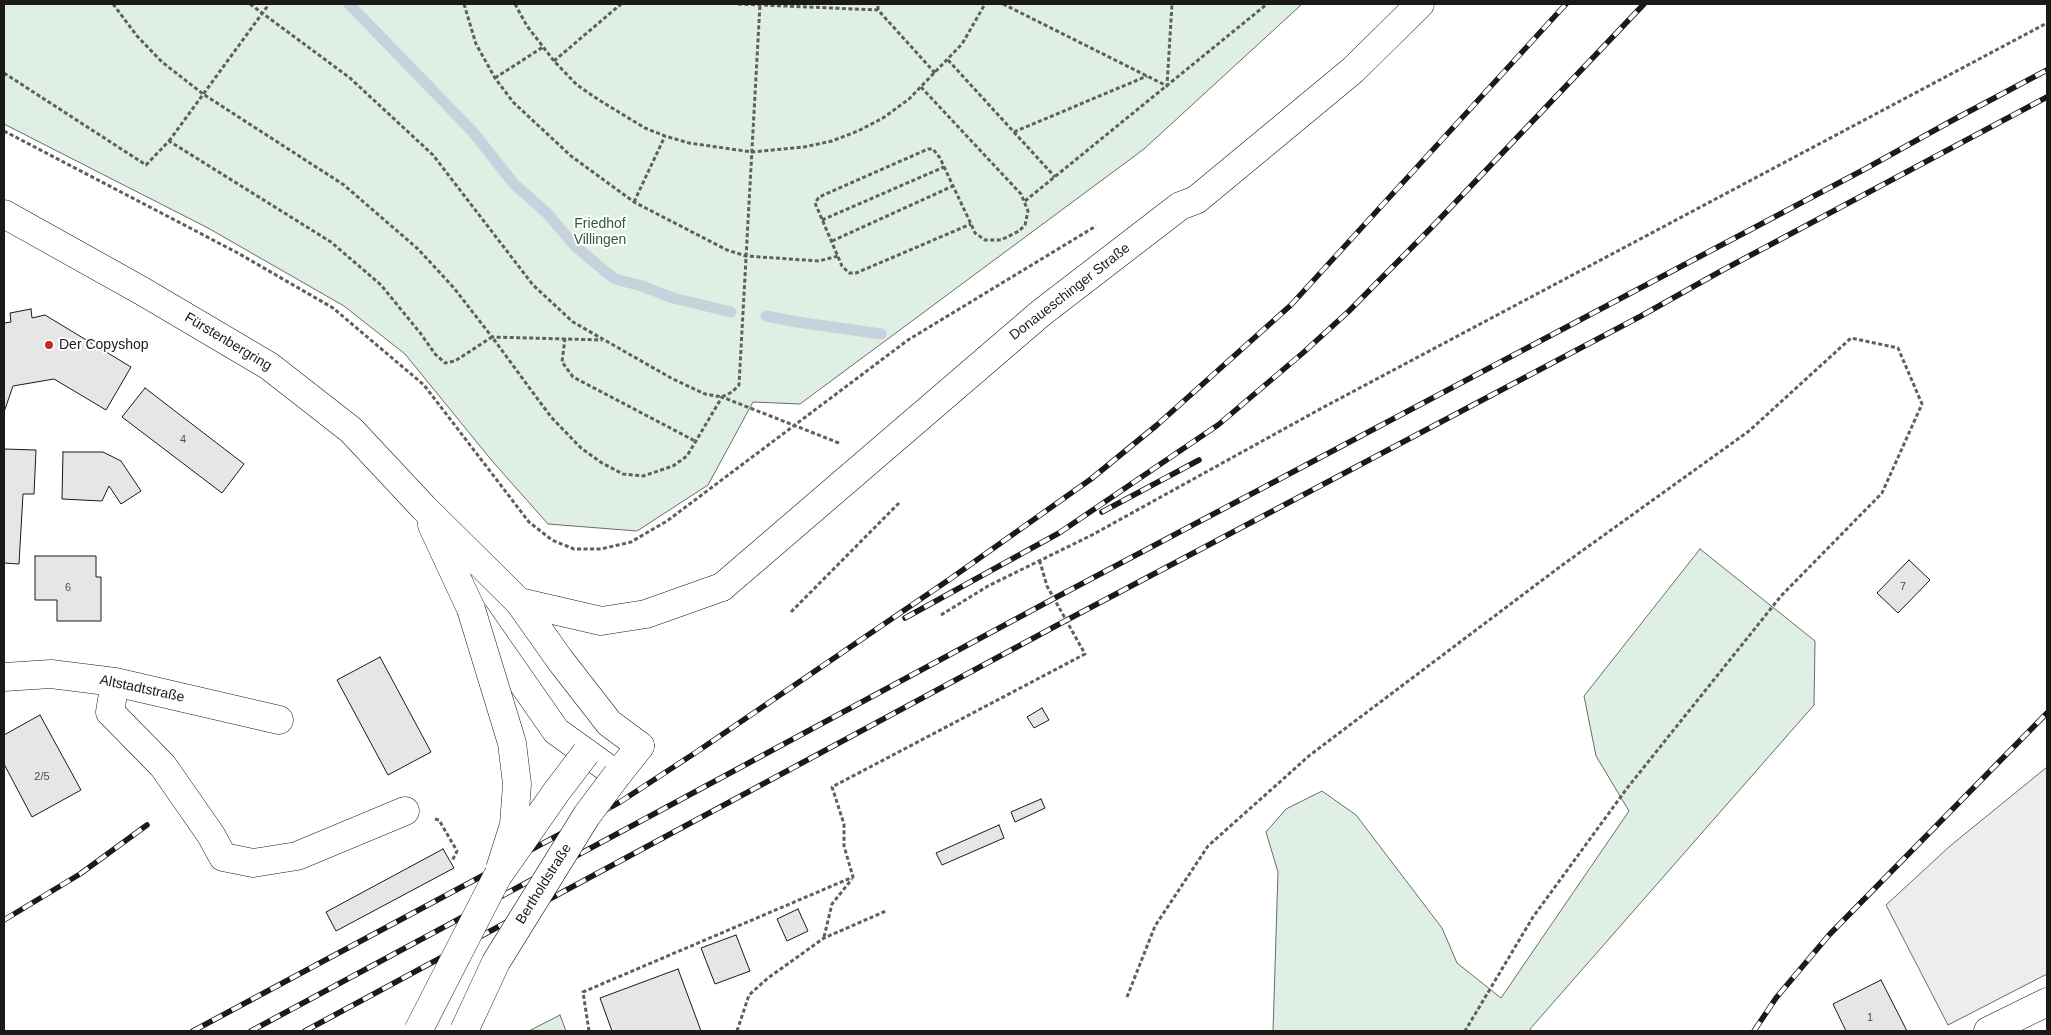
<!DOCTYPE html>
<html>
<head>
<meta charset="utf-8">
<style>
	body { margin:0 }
	#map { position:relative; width:2051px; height:1035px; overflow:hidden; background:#fff; font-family:Arial,sans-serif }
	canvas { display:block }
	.frame { position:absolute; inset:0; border:5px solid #1a1a1a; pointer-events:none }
</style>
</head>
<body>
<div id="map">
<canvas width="2051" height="1035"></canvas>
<div class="frame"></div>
</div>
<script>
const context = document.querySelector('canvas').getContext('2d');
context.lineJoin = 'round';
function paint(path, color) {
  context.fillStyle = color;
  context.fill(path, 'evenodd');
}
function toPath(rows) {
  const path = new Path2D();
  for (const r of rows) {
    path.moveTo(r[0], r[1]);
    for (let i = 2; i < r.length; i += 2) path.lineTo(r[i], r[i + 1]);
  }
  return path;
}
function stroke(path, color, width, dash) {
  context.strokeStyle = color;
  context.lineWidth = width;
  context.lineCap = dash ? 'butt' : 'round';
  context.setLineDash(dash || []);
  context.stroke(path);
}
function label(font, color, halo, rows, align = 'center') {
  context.font = font + ' Arial,sans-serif';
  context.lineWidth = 4;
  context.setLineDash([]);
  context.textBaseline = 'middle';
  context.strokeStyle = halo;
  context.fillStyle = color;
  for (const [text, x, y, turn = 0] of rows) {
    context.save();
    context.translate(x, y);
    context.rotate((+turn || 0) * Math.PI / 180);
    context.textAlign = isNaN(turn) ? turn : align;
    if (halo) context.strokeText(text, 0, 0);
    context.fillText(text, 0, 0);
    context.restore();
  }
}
const green = toPath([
	[4,4,1302,4,1144,149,800,404,753,402,708,485,637,531,548,524,493,462,405,354,344,306,208,228,4,124,4,4],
	[1700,549,1815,641,1814,705,1530,1029,1531,1031,1273,1031,1278,872,1266,832,1286,809,1322,791,1356,815,1442,928,1457,963,1501,998,1629,811,1596,756,1584,696,1700,549],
	[560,1015,566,1031,529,1031,560,1015]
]);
const parking = toPath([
	[2047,767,2047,974,1948,1025,1886,905,1950,846,2047,767]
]);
const stream = toPath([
	[349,4,473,132,514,184,547,213,575,246,595,263,615,279,642,286,673,298,731,312],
	[766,316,797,322,881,334]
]);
const building = toPath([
	[31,309,32,318,45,315,131,367,106,410,54,379,13,386,4,412,4,323,11,322,10,313,31,309],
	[145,388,244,464,222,493,122,417,145,388],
	[4,449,36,450,34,494,23,494,19,564,4,563,4,449],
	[63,452,103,452,121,461,141,491,121,504,109,486,102,501,62,499,63,452],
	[35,556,96,556,96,577,101,577,101,621,57,621,57,600,35,600,35,556],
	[1909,560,1930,580,1898,613,1877,593,1909,560],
	[380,657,431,752,388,775,337,680,380,657],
	[1042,708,1049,720,1034,728,1027,717,1042,708],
	[40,715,81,790,32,817,4,764,4,735,40,715],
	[1041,799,1045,808,1015,822,1011,812,1041,799],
	[999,825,1004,838,942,865,936,853,999,825],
	[443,849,454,868,336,931,326,912,443,849],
	[798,909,808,931,787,941,777,919,798,909],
	[736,935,750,971,715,984,701,948,736,935],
	[678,969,701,1031,612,1031,600,998,678,969],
	[1881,980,1907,1031,1846,1031,1833,1004,1881,980]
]);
const path = toPath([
	[113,4,137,36,162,62,203,94,344,185,418,249,454,288,492,337,602,340],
	[250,4,350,78,433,155,533,285,573,322,671,378,705,394,722,397,732,392,739,385,760,4],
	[464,4,476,44,495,78,513,102,571,156,634,202,727,250,746,256,819,261,838,256],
	[515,4,527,26,554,61,577,85,599,100,645,128,665,136,689,143,752,152,804,147,832,141,858,131,883,118,909,99,962,44,985,4],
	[738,4,878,10,935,73],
	[1003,4,1167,86,1172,4],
	[878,10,878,4],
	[948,60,1055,177],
	[554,61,621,4],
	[4,73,146,165,169,141,331,242,381,285,421,334,435,354,445,363,455,361,492,337,551,417,581,448,602,463,623,474,643,476,673,466,687,456,722,397,839,443],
	[495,78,543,47],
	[921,87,1021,194,1028,211,1025,225,1019,231,1001,240,985,240,975,233,971,224,953,186,940,158,933,149,928,149,819,197,815,203,842,266,849,273,856,273,971,224],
	[4,131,236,252,333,308,424,385,529,522,552,540,574,549,601,549,631,542,667,521,908,340,1096,226],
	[1014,132,1147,76],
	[169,141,269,4],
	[1025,201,1267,4],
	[634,202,665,136],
	[822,220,944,167],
	[832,241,953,186],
	[565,338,562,362,573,377,697,442],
	[791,612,899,503],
	[941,615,988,586,1092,535,1322,408,2047,23],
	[435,819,439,820,457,851,452,861],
	[824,937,832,904,852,879],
	[1127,997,1155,926,1208,846,1310,755,1561,566,1749,431,1851,338,1898,348,1922,404,1882,493,1781,596,1628,787,1533,917,1465,1031],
	[589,1031,583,992,853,877,844,846,844,824,832,787,1085,654,1047,586,1040,562],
	[737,1031,749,995,768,978,824,938,886,911]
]);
const minor = toPath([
	[4,214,142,291,269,366,351,430,424,508,519,602,560,660,609,723,640,746],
	[432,525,471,609,556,731,617,775],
	[519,602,601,621,646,614,722,587],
	[4,677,51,674,115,682,279,720],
	[115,682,110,712,163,766,211,835,223,857,253,863,297,856,405,811],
	[1988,1031,2047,1002]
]);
const major = toPath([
	[722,587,1041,313,1180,206,1196,200,1353,70,1420,4],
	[617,775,640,746]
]);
const rail = toPath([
	[1102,512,1199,460],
	[905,618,1059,533,1218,425,1304,352,1349,311,1432,227,1644,4],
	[4,920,80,874,147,825],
	[193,1031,620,802,695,753,950,579,1091,479,1157,425,1291,305,1566,4],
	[251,1031,1053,599,1865,169,1953,120,2047,70],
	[305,1031,1065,621,1641,316,1721,271,2047,97],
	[1754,1031,1776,998,1829,935,2047,713]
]);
const minorBridge = toPath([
	[471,609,512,743,517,784,514,825,500,869]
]);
const majorBridge = toPath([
	[418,1031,497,877,557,791,586,753],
	[464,1031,496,962,587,815,617,775]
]);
const markers = [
	[49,345,5,"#c62828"]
];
const numberNames = [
	["4",183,440],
	["7",1903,587],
	["6",68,588],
	["2/5",42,777],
	["1",1870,1018]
];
const parkNames = [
	["Friedhof",600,224],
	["Villingen",600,240]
];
const streetNames = [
	["Donaueschinger Straße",1070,292,-38],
	["Fürstenbergring",228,342,31],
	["Altstadtstraße",142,689,12],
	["Bertholdstraße",544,884,-58]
];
const poiNames = [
	["Der Copyshop",59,345]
];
paint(green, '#e0efe3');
stroke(green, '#6a6a6a', 1);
paint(parking, '#ededed');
stroke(parking, '#6a6a6a', 1);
stroke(stream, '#c6d2dc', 11);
paint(building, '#e6e6e6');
stroke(building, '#1a1a1a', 1);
stroke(minor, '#1a1a1a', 29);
stroke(major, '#1a1a1a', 29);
stroke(path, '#5f5f5f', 3, [4, 2.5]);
stroke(minor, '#fff', 28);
stroke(major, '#fff', 28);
stroke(rail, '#1a1a1a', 5.5);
stroke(rail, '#fff', 4, [11]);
stroke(minorBridge, '#1a1a1a', 29, []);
stroke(majorBridge, '#1a1a1a', 29, []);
stroke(minorBridge, '#fff', 28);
stroke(majorBridge, '#fff', 28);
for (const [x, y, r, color] of markers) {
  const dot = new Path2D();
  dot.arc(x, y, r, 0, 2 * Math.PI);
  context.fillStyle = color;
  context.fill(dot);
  stroke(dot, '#fff', 2);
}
label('11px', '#4d4d4d', null, numberNames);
label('14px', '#2b5a34', '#fff', parkNames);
label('14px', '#1a1a1a', '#fff', streetNames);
label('14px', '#1a1a1a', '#fff', poiNames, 'left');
</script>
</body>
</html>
